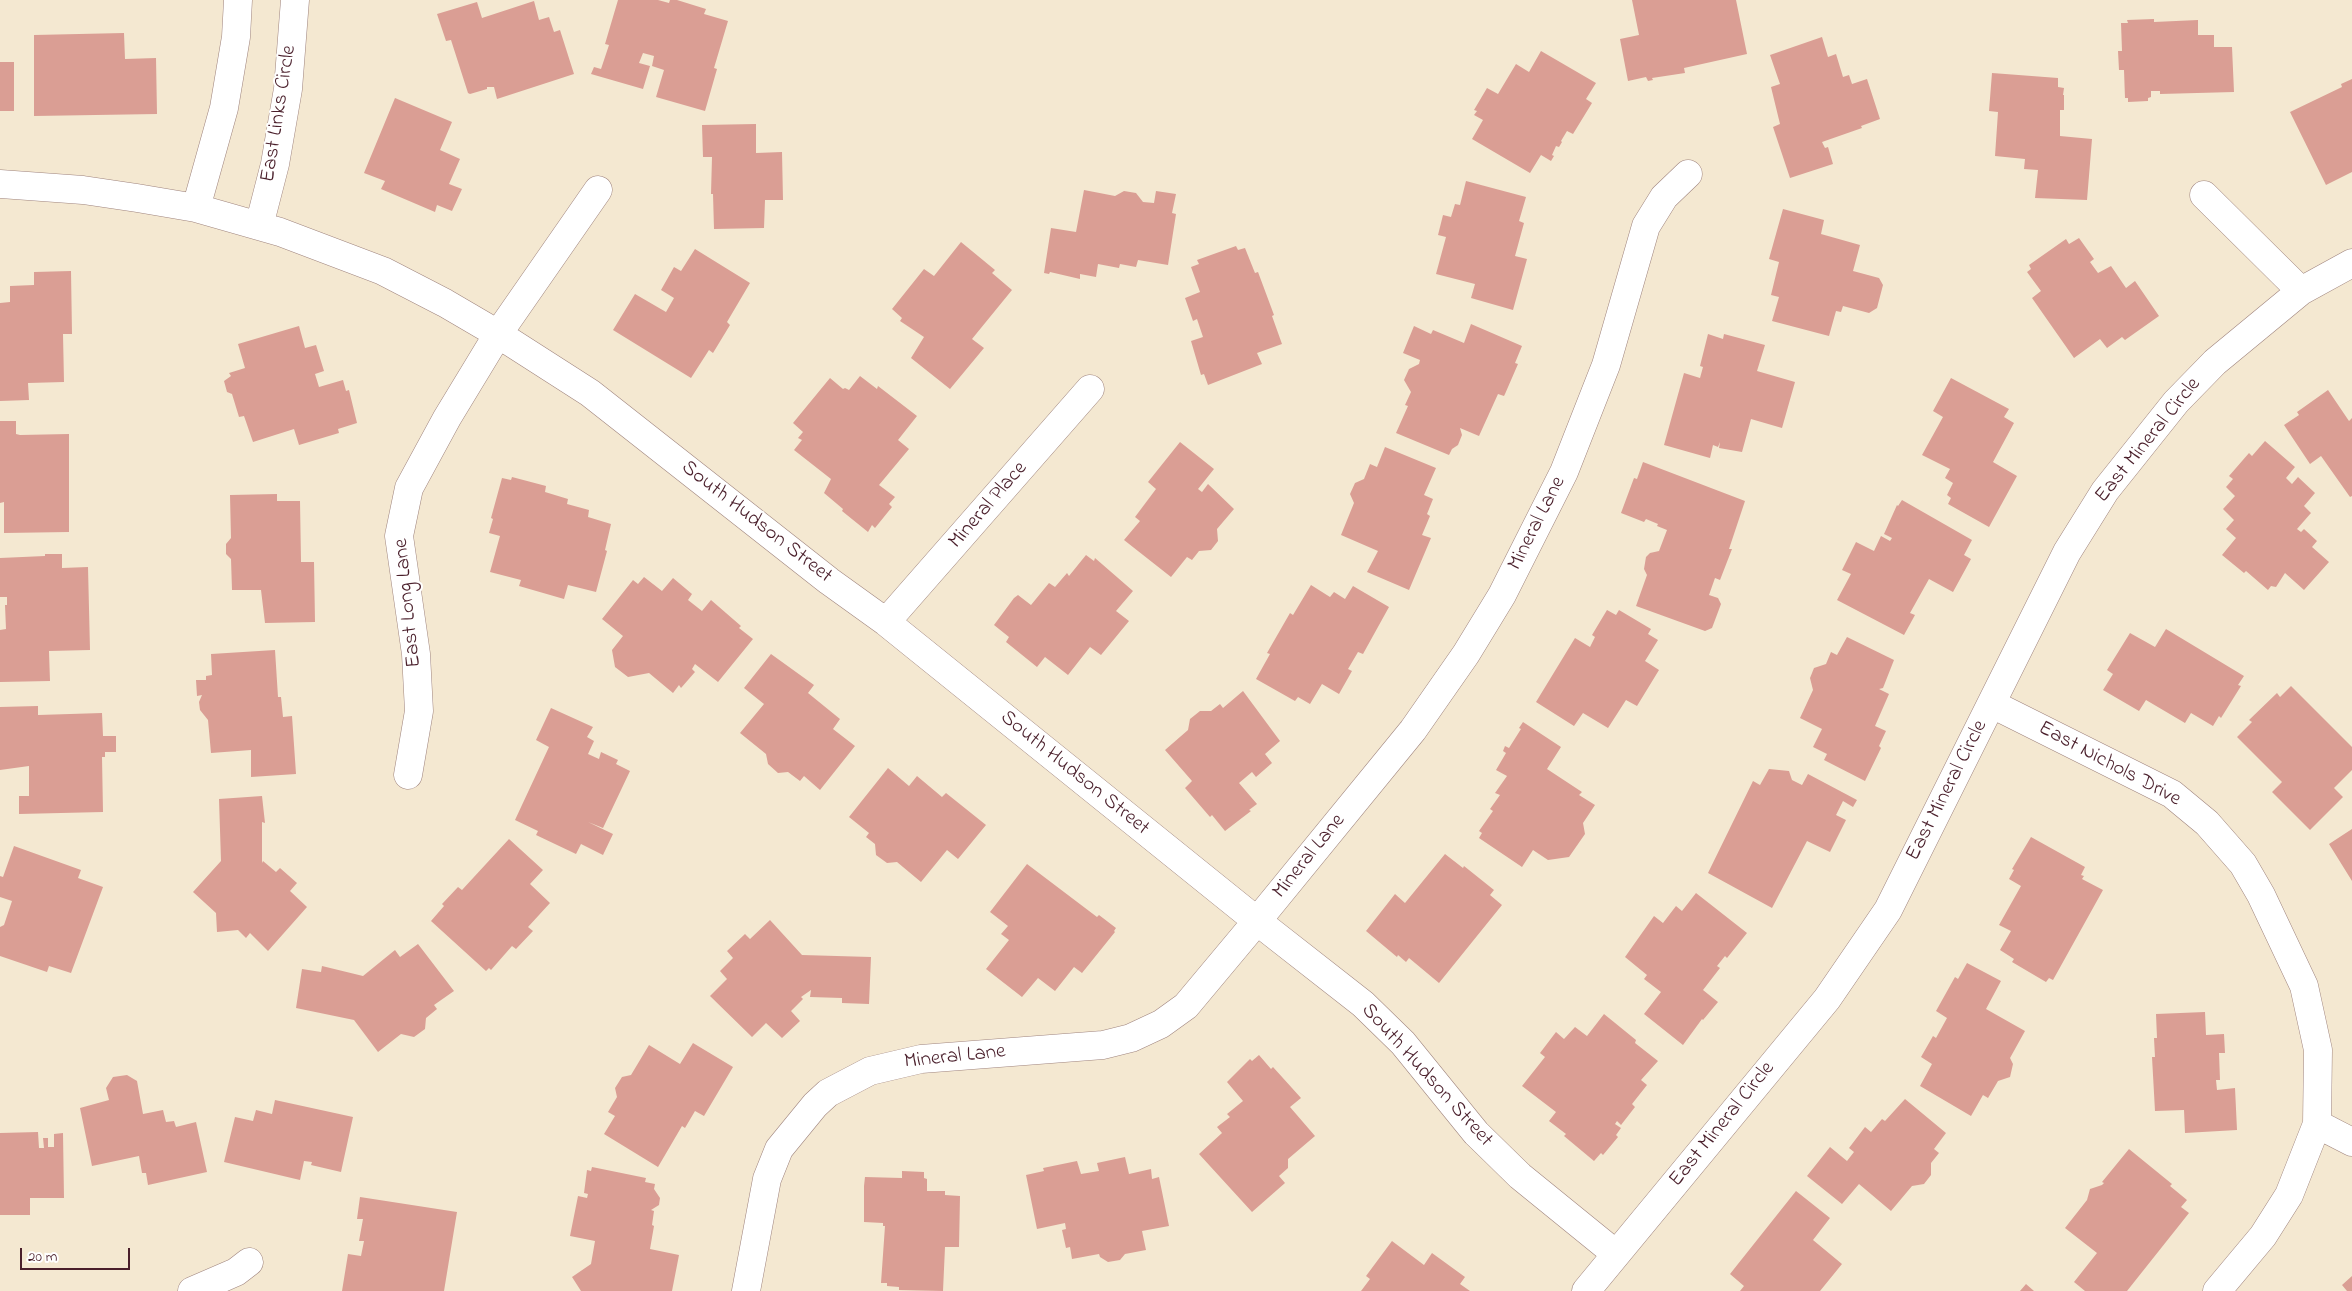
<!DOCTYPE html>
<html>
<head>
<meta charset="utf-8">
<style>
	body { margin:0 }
	#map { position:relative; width:2352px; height:1291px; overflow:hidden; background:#f4e8d1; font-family:"Indie Flower",sans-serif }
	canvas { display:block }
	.scale { position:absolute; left:20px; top:1248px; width:110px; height:22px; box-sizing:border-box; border:2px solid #4a1f2b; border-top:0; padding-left:6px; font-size:15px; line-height:18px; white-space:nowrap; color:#4a1f2b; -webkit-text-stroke:4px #fff; paint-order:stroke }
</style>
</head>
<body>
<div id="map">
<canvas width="2352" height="1291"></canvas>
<div class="scale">20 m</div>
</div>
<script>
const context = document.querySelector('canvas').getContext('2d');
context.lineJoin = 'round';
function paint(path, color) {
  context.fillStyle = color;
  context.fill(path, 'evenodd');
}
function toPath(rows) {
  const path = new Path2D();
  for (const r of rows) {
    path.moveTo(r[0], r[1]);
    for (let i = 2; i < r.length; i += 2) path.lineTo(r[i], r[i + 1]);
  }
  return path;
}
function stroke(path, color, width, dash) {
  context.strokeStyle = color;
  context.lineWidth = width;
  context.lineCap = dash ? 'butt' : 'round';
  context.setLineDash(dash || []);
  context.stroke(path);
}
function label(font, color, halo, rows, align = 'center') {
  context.font = font + ' "Indie Flower",sans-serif';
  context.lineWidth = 4;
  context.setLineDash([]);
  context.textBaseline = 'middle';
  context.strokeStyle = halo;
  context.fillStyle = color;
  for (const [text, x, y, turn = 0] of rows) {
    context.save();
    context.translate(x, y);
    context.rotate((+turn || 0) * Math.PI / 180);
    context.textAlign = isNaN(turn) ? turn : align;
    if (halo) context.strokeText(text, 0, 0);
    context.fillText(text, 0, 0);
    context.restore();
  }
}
const building = toPath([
	[618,0,658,0,669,3,670,0,677,0,706,9,704,14,728,21,714,68,717,69,705,111,656,97,664,70,652,66,654,56,643,53,639,63,650,66,643,89,591,74,594,67,601,69,609,45,605,44],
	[1632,0,1736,0,1747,54,1684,68,1685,73,1652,78,1653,80,1648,81,1646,77,1628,81,1620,39,1639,35],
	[534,1,539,20,549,17,554,32,560,30,574,74,497,99,494,87,487,87,487,89,470,94,468,93,451,40,446,41,437,14,477,2,482,18],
	[2154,19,2154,22,2198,20,2198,35,2214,35,2214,47,2232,47,2234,92,2160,94,2160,91,2151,91,2151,97,2148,98,2148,101,2128,102,2128,98,2125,98,2124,70,2119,70,2118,51,2122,51,2121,23,2128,23,2127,20],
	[124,33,125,59,156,58,157,114,34,116,34,35],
	[1822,37,1828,57,1836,54,1843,77,1849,75,1852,84,1867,79,1880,119,1861,126,1862,128,1822,142,1825,148,1828,147,1833,164,1790,178,1773,127,1780,124,1771,87,1780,84,1770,55],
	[1541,51,1596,83,1586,99,1592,103,1573,134,1567,131,1561,141,1562,142,1559,147,1556,146,1552,155,1554,156,1551,161,1541,155,1530,173,1472,139,1483,120,1474,115,1477,111,1474,110,1487,88,1498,94,1516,64,1529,72],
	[0,62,14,62,14,111,0,111],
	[1992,73,2058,78,2058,87,2064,88,2063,95,2064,95,2064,110,2060,110,2060,136,2092,139,2087,200,2035,198,2038,170,2024,169,2025,159,1995,156,1998,112,1989,111],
	[2352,79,2352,172,2326,185,2290,112,2342,87,2341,84],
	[395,98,452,122,440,150,460,159,449,184,462,189,452,211,437,205,435,212,381,189,385,181,364,173],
	[756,124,756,153,782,152,783,200,765,200,764,228,714,229,713,194,711,194,712,157,703,157,702,125],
	[1466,181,1526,197,1519,221,1524,223,1515,256,1527,259,1513,310,1471,298,1475,284,1436,274,1446,237,1438,235,1443,215,1451,217,1455,204,1460,205],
	[1084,190,1115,196,1124,191,1136,193,1143,202,1154,203,1156,191,1176,194,1172,213,1176,214,1168,265,1138,260,1136,267,1120,264,1119,268,1098,264,1096,277,1080,274,1080,279,1050,272,1049,274,1044,273,1051,228,1076,232],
	[1783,209,1824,220,1821,234,1860,245,1853,271,1879,278,1883,285,1877,308,1869,313,1843,306,1841,312,1836,311,1829,336,1772,321,1779,297,1771,295,1779,262,1769,259],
	[2079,238,2094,259,2090,262,2098,273,2111,266,2126,288,2135,281,2159,316,2125,340,2122,337,2107,348,2100,339,2074,358,2032,298,2041,291,2027,272,2031,269,2029,265,2066,239,2069,244],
	[961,242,995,270,992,273,1012,290,972,339,984,348,950,389,911,358,924,337,900,321,902,318,892,309,924,269,934,276],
	[1236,246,1238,250,1245,248,1255,273,1258,272,1274,315,1272,316,1282,344,1257,353,1262,364,1208,385,1204,374,1201,375,1191,341,1203,337,1197,319,1193,321,1185,298,1200,292,1191,267,1199,264,1197,260],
	[695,249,750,283,727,322,730,325,713,353,709,350,691,378,613,330,635,294,666,312,674,298,661,290,674,267,681,271],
	[71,271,72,334,63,334,64,382,28,383,29,400,0,401,0,303,10,302,10,286,34,285,34,272],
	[1471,324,1522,346,1515,363,1518,364,1505,394,1504,396,1498,394,1479,436,1460,428,1462,435,1458,445,1452,449,1449,455,1396,433,1408,406,1405,405,1411,392,1404,380,1409,369,1419,364,1420,360,1403,353,1414,326,1431,334,1433,330,1464,343],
	[299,326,305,348,316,345,324,371,315,374,319,387,343,380,346,391,349,390,357,423,338,429,339,433,299,445,294,429,253,442,244,416,239,417,232,394,227,392,224,381,231,376,229,373,245,368,238,344],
	[1708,334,1723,339,1724,334,1765,345,1757,371,1795,382,1782,428,1751,419,1742,452,1719,448,1720,442,1718,447,1713,445,1710,458,1664,445,1684,373,1700,378,1703,367,1700,366],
	[860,376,877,389,878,386,917,416,898,440,909,449,879,485,895,497,889,504,892,507,875,528,872,525,868,532,842,511,843,509,824,493,831,479,794,450,802,440,798,438,803,432,793,423,830,378,843,389,845,388,849,390],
	[1951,378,2009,409,2004,417,2014,423,1993,462,2017,476,1989,527,1948,504,1951,498,1947,495,1953,483,1945,478,1950,469,1922,455,1943,417,1933,411],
	[2328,390,2349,421,2352,418,2352,496,2350,497,2321,456,2310,464,2284,425,2299,415,2297,412],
	[0,421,16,421,16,434,20,435,69,434,69,532,4,533,4,502,0,503],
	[2265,441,2295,467,2286,478,2292,484,2298,477,2315,493,2304,506,2311,513,2297,529,2301,532,2304,529,2317,541,2312,547,2329,562,2304,590,2285,573,2276,587,2271,586,2268,590,2246,571,2244,573,2222,555,2236,538,2226,529,2234,520,2223,509,2235,496,2226,487,2233,479,2229,476,2249,453,2252,456],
	[1180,442,1214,469,1198,489,1202,492,1208,484,1234,509,1217,529,1218,541,1211,550,1199,551,1192,560,1187,557,1171,577,1124,540,1140,521,1135,517,1156,489,1148,482],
	[1385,447,1436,468,1424,495,1433,499,1427,514,1430,516,1422,535,1431,538,1409,590,1367,572,1378,551,1341,535,1354,503,1350,494,1355,483,1364,479,1370,464,1377,467],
	[1643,462,1745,501,1729,549,1732,549,1720,580,1715,578,1709,595,1718,598,1721,604,1712,628,1705,631,1636,606,1647,575,1644,569,1646,557,1650,553,1659,551,1667,530,1657,526,1658,524,1646,519,1644,522,1621,513,1634,478,1637,479],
	[512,477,546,486,545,492,568,499,567,504,589,510,588,517,611,524,605,550,607,551,596,592,568,585,564,599,519,586,521,580,490,572,500,536,489,533,493,519,491,518,502,478,511,480],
	[277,494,277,501,300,501,301,562,314,562,315,622,265,623,261,590,232,590,231,559,226,554,226,544,231,538,230,495],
	[1902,500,1972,540,1964,555,1971,559,1953,592,1929,579,1910,613,1915,615,1904,635,1837,600,1851,574,1842,570,1856,542,1874,551,1881,536,1890,541,1892,538,1884,534,1897,505,1898,506],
	[45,554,62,554,62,568,88,567,90,650,49,651,50,681,0,682,0,630,6,629,5,605,7,605,7,597,0,597,0,558,45,556],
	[1086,555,1094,561,1095,558,1133,591,1116,611,1129,621,1101,655,1090,647,1068,675,1045,657,1037,667,1006,642,1009,637,994,625,1014,598,1018,595,1031,605,1049,583,1055,587,1067,573,1069,576],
	[644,577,662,591,673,578,692,594,688,600,702,611,711,600,741,626,739,628,753,639,718,682,695,664,692,669,695,672,681,688,679,685,673,693,649,673,628,677,615,667,612,650,623,636,602,619,633,580,638,584],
	[1311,585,1330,597,1334,592,1345,599,1353,586,1389,607,1363,654,1358,652,1348,669,1352,671,1339,694,1322,684,1310,704,1298,697,1295,701,1256,679,1270,654,1267,653,1290,613,1293,615],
	[1607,610,1616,615,1619,610,1651,629,1648,634,1658,640,1645,661,1659,670,1637,706,1626,700,1608,728,1583,713,1574,726,1536,702,1575,638,1590,647,1595,637,1592,635],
	[2166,629,2244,676,2238,685,2241,686,2221,718,2219,716,2213,726,2191,713,2185,723,2146,700,2139,711,2103,690,2113,674,2107,670,2130,633,2155,647],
	[1847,637,1894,660,1883,688,1879,689,1889,694,1875,726,1886,731,1879,746,1881,748,1865,781,1824,760,1827,754,1813,747,1822,729,1800,718,1813,690,1810,678,1814,668,1826,664,1831,652,1837,655],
	[275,650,278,697,281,697,283,717,292,716,296,774,251,777,251,750,211,753,208,720,200,710,199,702,202,695,197,696,196,680,206,680,206,676,212,675,211,654],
	[771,654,814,685,808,693,840,719,833,729,855,746,820,790,804,776,800,781,788,772,778,773,768,764,766,754,740,733,764,704,744,688],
	[2291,686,2352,747,2352,770,2334,788,2343,797,2310,830,2272,792,2282,782,2237,737,2252,722,2249,720,2277,693,2280,697],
	[1243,691,1280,741,1265,754,1272,763,1256,777,1252,772,1239,783,1257,804,1249,810,1251,811,1225,831,1212,815,1210,817,1185,788,1192,781,1165,750,1188,730,1190,719,1200,711,1211,711,1220,704,1223,708],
	[38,706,38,715,102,713,103,736,116,736,116,752,105,752,105,757,102,757,103,812,19,814,19,796,29,796,29,766,0,770,0,707],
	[551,708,593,727,587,737,594,741,588,754,599,759,601,752,618,760,616,764,630,771,603,828,588,822,613,834,603,855,581,844,576,854,536,835,538,831,515,820,549,747,536,740],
	[1523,722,1561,747,1547,769,1582,792,1579,795,1595,805,1583,823,1585,834,1569,857,1548,860,1533,850,1522,867,1479,838,1482,833,1479,831,1493,811,1490,809,1500,795,1495,793,1507,776,1496,770,1506,753,1503,751,1505,746,1509,748,1521,729,1519,728],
	[888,768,909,786,917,776,942,797,946,793,986,825,958,859,947,850,921,882,897,862,887,863,876,855,875,844,866,837,869,833,849,817],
	[1769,769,1789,771,1792,780,1802,785,1808,774,1857,800,1853,807,1843,801,1836,815,1846,820,1830,852,1807,841,1772,908,1708,873,1753,781,1760,785],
	[262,796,265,823,262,822,262,863,263,861,276,872,280,868,297,883,290,891,307,907,268,951,250,933,246,938,238,930,217,932,216,913,193,892,221,861,219,799],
	[2352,829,2352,881,2329,844],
	[2031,837,2085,867,2081,875,2084,876,2082,879,2103,890,2053,980,2049,978,2046,982,2012,962,2014,959,2000,950,2011,931,1999,925,2021,886,2009,879,2014,870,2012,869],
	[509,839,543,870,530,884,550,903,528,927,533,931,516,949,512,946,491,970,489,968,486,971,431,921,444,906,442,904,458,887,462,890],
	[14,846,81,870,78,878,103,887,71,973,49,966,47,972,0,956,0,927,4,925,12,901,0,897,0,876,3,877],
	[1445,854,1463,868,1464,866,1494,890,1490,895,1502,905,1439,983,1409,958,1406,962,1398,955,1397,957,1366,931,1395,894,1405,903],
	[1027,864,1097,917,1099,915,1116,928,1114,931,1115,932,1082,973,1074,967,1055,991,1038,978,1022,997,986,969,1009,940,1001,934,1008,926,990,912],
	[1696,893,1747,933,1727,958,1725,956,1717,966,1720,968,1703,990,1718,1002,1703,1020,1702,1019,1683,1045,1644,1014,1661,992,1644,979,1647,975,1625,957,1654,916,1663,923,1676,906,1682,911],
	[770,920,802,955,871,957,869,1004,842,1003,842,998,810,997,811,990,801,997,803,999,791,1011,800,1021,782,1038,766,1023,752,1037,710,996,727,979,720,971,733,958,727,951,745,934,750,939],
	[418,944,454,991,434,1005,437,1009,426,1018,425,1029,414,1037,401,1034,378,1052,354,1020,296,1008,302,969,321,972,322,966,363,976,395,950,400,957],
	[1967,963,2001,981,1986,1009,2025,1031,2010,1058,2013,1064,2010,1077,1998,1081,1988,1098,1983,1095,1971,1116,1920,1086,1932,1064,1921,1057,1933,1036,1936,1038,1947,1018,1936,1011,1955,977,1958,979],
	[2205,1012,2206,1035,2224,1034,2225,1053,2219,1053,2220,1080,2216,1080,2217,1090,2235,1088,2237,1130,2185,1133,2184,1110,2155,1111,2152,1057,2155,1057,2154,1038,2157,1038,2156,1014],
	[1604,1014,1636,1040,1635,1043,1658,1061,1641,1080,1647,1085,1632,1104,1635,1107,1621,1125,1617,1121,1615,1124,1621,1128,1616,1135,1618,1137,1603,1155,1601,1153,1594,1161,1564,1136,1566,1134,1549,1121,1556,1112,1522,1086,1545,1057,1540,1053,1556,1032,1564,1039,1575,1027,1587,1036],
	[693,1043,733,1067,704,1116,695,1111,685,1128,682,1126,658,1167,604,1134,615,1116,608,1112,617,1097,615,1088,622,1077,631,1075,649,1045,680,1064],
	[1259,1055,1271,1069,1273,1067,1301,1098,1290,1107,1315,1136,1288,1159,1288,1168,1279,1176,1285,1183,1252,1212,1199,1154,1222,1133,1217,1127,1230,1117,1227,1114,1243,1101,1227,1082,1250,1059,1252,1061],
	[127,1075,137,1081,143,1114,163,1110,166,1122,174,1121,176,1127,196,1122,207,1172,148,1185,146,1173,142,1173,139,1156,92,1166,80,1108,109,1100,106,1088,113,1077],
	[1905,1099,1946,1133,1934,1149,1939,1153,1931,1163,1931,1175,1924,1184,1912,1186,1891,1211,1859,1184,1842,1204,1807,1176,1830,1147,1847,1161,1854,1152,1849,1148,1865,1127,1871,1132,1882,1119,1885,1121],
	[275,1100,353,1117,341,1172,311,1165,312,1162,304,1161,300,1180,224,1162,235,1117,253,1121,256,1110,272,1114],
	[38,1132,39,1148,44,1148,43,1138,48,1138,48,1147,54,1147,54,1134,63,1133,64,1198,30,1198,30,1215,0,1215,0,1133],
	[2129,1149,2172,1184,2170,1186,2187,1200,2181,1207,2189,1213,2127,1291,2085,1291,2074,1282,2097,1253,2065,1228,2087,1200,2090,1189,2102,1185,2104,1183,2102,1182],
	[1125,1157,1129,1174,1151,1169,1152,1179,1159,1177,1169,1226,1142,1231,1146,1250,1125,1254,1120,1260,1108,1262,1100,1257,1099,1254,1072,1259,1070,1247,1066,1248,1062,1230,1066,1229,1065,1223,1037,1229,1026,1175,1044,1171,1043,1168,1077,1161,1081,1174,1099,1171,1097,1163],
	[592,1167,646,1178,645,1182,655,1184,654,1189,660,1198,659,1205,651,1210,654,1211,652,1225,654,1226,650,1249,679,1255,672,1291,581,1291,572,1277,591,1264,595,1241,570,1236,578,1196,587,1198,588,1194,584,1193,587,1170,591,1171],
	[902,1171,924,1172,924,1178,927,1179,927,1191,945,1191,945,1195,960,1196,959,1247,945,1247,943,1291,899,1290,899,1287,887,1286,887,1283,881,1283,885,1226,883,1226,883,1223,864,1222,864,1186,865,1177,902,1178],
	[1796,1191,1830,1218,1813,1240,1842,1264,1820,1291,1740,1291,1744,1286,1730,1274],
	[360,1197,457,1212,444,1291,342,1291,348,1254,361,1256,364,1241,359,1241,363,1219,357,1219],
	[1392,1241,1424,1265,1432,1253,1465,1277,1460,1284,1470,1291,1361,1291,1370,1279,1366,1276],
	[2352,1276,2352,1291,2347,1291,2342,1285],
	[2026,1284,2034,1291,2020,1291]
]);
const minor = toPath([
	[0,184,83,190,137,198,196,208,280,232,383,271,445,303,498,334,590,393,829,581,886,622,1257,921,1363,1004,1403,1043,1476,1133,1520,1176,1616,1254],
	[2204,195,2301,291],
	[196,208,224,108,236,37,238,0],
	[259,226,275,164,288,89,295,0],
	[886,622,1090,389],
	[1992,704,2172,794,2207,823,2243,864,2261,895,2304,986,2318,1050,2317,1124,2289,1195,2263,1236,2217,1291],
	[408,775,419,711,416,654,399,536,409,488,447,418,498,334,598,190],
	[2317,1124,2352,1142],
	[192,1291,236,1272,249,1262],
	[746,1291,767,1179,779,1149,815,1105,828,1093,870,1071,921,1059,1103,1045,1131,1038,1161,1024,1186,1006,1257,921,1413,730,1466,654,1502,595,1564,472,1606,365,1646,226,1664,197,1688,174],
	[1586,1291,1827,999,1888,910,2067,552,2105,491,2176,402,2215,362,2301,291,2352,263]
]);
const streetNames = [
	["East Links Circle",280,114,-81],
	["East Mineral Circle",2149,441,-51],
	["Mineral Place",989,506,-49],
	["South Hudson Street",756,523,38],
	["Mineral Lane",1538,524,-63],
	["East Long Lane",409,603,-96],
	["East Nichols Drive",2109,765,28],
	["South Hudson Street",1074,774,39],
	["East Mineral Circle",1948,791,-63],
	["Mineral Lane",1310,857,-51],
	["Mineral Lane",955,1058,-6],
	["South Hudson Street",1426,1076,48],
	["East Mineral Circle",1723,1125,-51]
];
paint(building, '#da9e94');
stroke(minor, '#9f847e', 29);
stroke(minor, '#fff', 28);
label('21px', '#4a1f2b', '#fff', streetNames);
</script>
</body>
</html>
